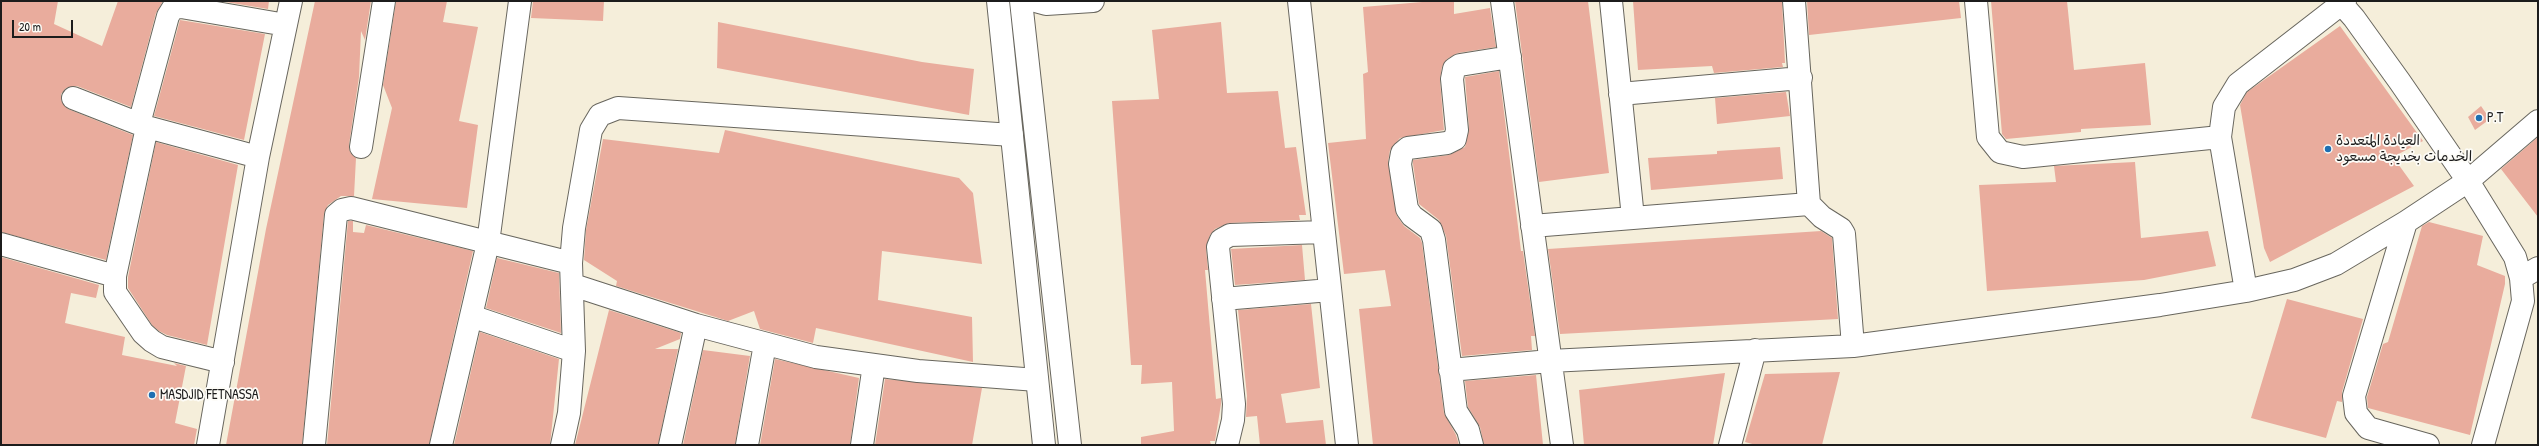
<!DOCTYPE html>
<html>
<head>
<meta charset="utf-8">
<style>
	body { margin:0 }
	#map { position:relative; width:2539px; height:446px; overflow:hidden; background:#f5eeda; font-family:"Patrick Hand",sans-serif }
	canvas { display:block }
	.frame { position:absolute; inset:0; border:2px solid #1c1c1c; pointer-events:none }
	.scale { position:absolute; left:12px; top:20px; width:61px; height:18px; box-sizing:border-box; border:2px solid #1c1c1c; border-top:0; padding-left:5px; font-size:12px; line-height:14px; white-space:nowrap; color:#1c1c1c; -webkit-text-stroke:3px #fdfcf7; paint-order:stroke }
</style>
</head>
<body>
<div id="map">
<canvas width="2539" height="446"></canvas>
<div class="frame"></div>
<div class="scale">20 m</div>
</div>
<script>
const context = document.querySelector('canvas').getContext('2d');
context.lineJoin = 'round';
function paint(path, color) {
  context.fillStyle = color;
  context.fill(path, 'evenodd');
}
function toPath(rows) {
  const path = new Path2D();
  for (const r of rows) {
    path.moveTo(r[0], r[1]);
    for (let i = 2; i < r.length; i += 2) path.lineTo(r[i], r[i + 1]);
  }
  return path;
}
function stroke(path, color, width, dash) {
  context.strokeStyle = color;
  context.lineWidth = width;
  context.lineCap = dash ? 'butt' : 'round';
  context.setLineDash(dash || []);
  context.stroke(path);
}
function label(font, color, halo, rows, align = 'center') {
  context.font = font + ' "Patrick Hand","Playpen Sans Arabic",sans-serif';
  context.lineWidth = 3.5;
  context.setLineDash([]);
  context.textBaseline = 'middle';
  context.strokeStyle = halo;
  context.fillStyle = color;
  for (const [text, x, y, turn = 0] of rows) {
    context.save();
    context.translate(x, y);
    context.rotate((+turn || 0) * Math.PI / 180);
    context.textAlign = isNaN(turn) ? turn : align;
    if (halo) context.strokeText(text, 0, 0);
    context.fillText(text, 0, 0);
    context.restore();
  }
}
const building = toPath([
	[1,1,58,1,54,24,102,46,118,1,163,1,156,13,131,107,77,86,66,88,61,94,61,100,68,109,133,135,106,260,1,232],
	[220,1,269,1,268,9],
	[315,1,371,1,365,40,361,31,359,77,349,145,350,152,356,158,354,196,341,196,328,205,324,214,302,445,226,445,266,229],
	[396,1,447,1,443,22,478,27,459,121,478,125,467,208,372,199,392,108,383,85],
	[533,1,604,1,603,21,531,18],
	[1434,1,1454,1,1454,14,1490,8,1496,47,1458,53,1447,59,1442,67,1440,80,1444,130,1400,138,1390,150,1388,162,1397,216,1404,226,1420,238,1422,243,1444,413,1456,435,1459,445,1373,445,1359,309,1391,306,1385,270,1344,274,1328,143,1366,139,1363,74,1368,72,1363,7],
	[1515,1,1588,1,1609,173,1539,182],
	[1633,1,1782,1,1785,63,1782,63,1783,67,1714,73,1712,66,1638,70],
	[1807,1,1959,1,1961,18,1809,35],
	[1991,1,2067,1,2074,70,2145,63,2151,125,2081,129,2081,132,2006,139,2002,134],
	[180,20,265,34,244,140,154,116],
	[718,22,922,62,974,69,969,115,717,68],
	[1221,22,1227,93,1278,91,1285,148,1296,147,1306,215,1299,215,1300,220,1229,223,1215,229,1210,235,1206,248,1208,270,1205,270,1216,399,1221,398,1221,404,1215,441,1210,441,1211,445,1141,445,1141,437,1174,431,1172,382,1141,384,1142,365,1131,365,1112,101,1159,99,1152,30],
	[2340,26,2423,141,2393,157,2414,186,2270,262,2264,248,2240,105,2247,92],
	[1499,71,1521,251,1523,251,1535,336,1531,336,1532,350,1462,356,1446,236,1439,220,1419,204,1413,164,1413,160,1449,155,1465,147,1469,129,1465,77],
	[1786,92,1790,116,1717,124,1715,98],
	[2481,106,2490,119,2475,130,2468,117],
	[725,130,959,178,973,193,982,264,882,251,878,300,972,317,973,362,816,328,813,343,760,329,754,311,728,321,616,286,617,281,584,260,586,230,603,139,719,153],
	[2538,137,2538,217,2501,169],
	[156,142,238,165,207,345,167,335,159,331,152,325,128,288,128,277],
	[1780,147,1783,179,1651,190,1648,158,1717,154,1717,151],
	[2135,162,2141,238,2208,231,2216,266,2144,280,1987,291,1979,185,2056,182,2054,166],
	[348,221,353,221,353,232,364,233,366,225,473,251,429,445,327,445],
	[2429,222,2483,236,2477,265,2505,276,2505,284,2470,435,2368,408,2367,397,2383,344,2388,342,2422,226],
	[1821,231,1832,238,1838,319,1560,334,1548,249],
	[1302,245,1305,280,1235,285,1231,249],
	[1,257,99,285,96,298,71,293,65,323,125,337,122,355,177,366,174,363,186,366,175,423,197,429,194,445,1,445],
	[497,258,559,273,561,333,486,308],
	[2287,299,2363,319,2342,392,2342,402,2337,401,2326,438,2251,418],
	[1311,304,1320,388,1281,394,1286,423,1323,420,1326,445,1260,445,1257,416,1246,417,1247,396,1238,310],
	[609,310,681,333,680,339,655,349,678,349,658,445,575,445],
	[480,332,559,359,550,445,454,445],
	[703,350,750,356,735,445,683,445],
	[775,359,859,378,850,445,760,445],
	[1840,372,1822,445,1756,445,1745,442,1765,374],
	[1725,373,1713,445,1584,445,1579,390],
	[1536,375,1543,445,1484,445,1480,427,1468,407,1465,381],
	[885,379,982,388,972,445,875,445]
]);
const minor = toPath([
	[1035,1,1046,4,1093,1],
	[1299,1,1347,445],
	[1502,1,1562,445],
	[1611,1,1633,218],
	[1794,1,1809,204,1822,217,1841,229,1844,234,1853,346],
	[1976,1,1988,137,2000,152,2023,157,2220,137],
	[2339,1,2354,18,2400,82,2468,181,2515,257,2521,278,2523,301,2483,445],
	[1620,94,1801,78],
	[73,98,147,127,258,157],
	[139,124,168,16,173,8,181,7,286,25],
	[147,127,115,276,115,292,143,333,152,341,162,347,223,362],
	[361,147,384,1],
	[2406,222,2354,396,2356,413,2368,428,2428,445],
	[1532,226,1809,204],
	[1,244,115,276],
	[2521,278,2538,268],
	[573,285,696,325,816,357,918,371,1037,380],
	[2246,291,2220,137,2224,107,2238,84,2345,1],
	[1223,299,1330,290],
	[471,316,574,351],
	[1450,370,1550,361,1853,346,2160,305,2246,291,2294,280,2336,264,2406,222,2468,181,2538,121],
	[208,445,258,157,291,1],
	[314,445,336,215,342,210,351,208,571,263],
	[441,445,488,243,520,1],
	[562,445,569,413,574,351,571,263,574,228,591,130,600,115,618,108,1012,135],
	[670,445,696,325],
	[747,445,765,344],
	[862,445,874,365],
	[1227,445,1233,420,1234,404,1218,247,1221,240,1230,235,1324,232],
	[1472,445,1468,430,1456,411,1434,240,1431,230,1412,216,1407,209,1400,164,1402,153,1408,148,1447,143,1455,139,1457,130,1452,79,1454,69,1460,65,1510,57],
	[1730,445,1755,350]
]);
const secondary = toPath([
	[998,1,1044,445],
	[1021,1,1070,445]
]);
const markers = [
	[2479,118,4,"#1f6fb2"],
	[2328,149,4,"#1f6fb2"],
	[152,395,4,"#1f6fb2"]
];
const poiNames = [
	["P.T",2487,118],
	["العيادة المتعددة",2336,141],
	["الخدمات بخديجة مسعود",2336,157],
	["MASDJID FETNASSA",160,395]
];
paint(building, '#e9ac9d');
stroke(minor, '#68665e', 24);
stroke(secondary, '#68665e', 24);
stroke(minor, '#fff', 22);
stroke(secondary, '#fff', 22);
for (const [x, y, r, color] of markers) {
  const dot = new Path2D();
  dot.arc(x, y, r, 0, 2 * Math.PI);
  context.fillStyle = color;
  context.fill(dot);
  stroke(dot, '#fdfcf7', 1.5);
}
label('14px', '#1c1c1c', '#fdfcf7', poiNames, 'left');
</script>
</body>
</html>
